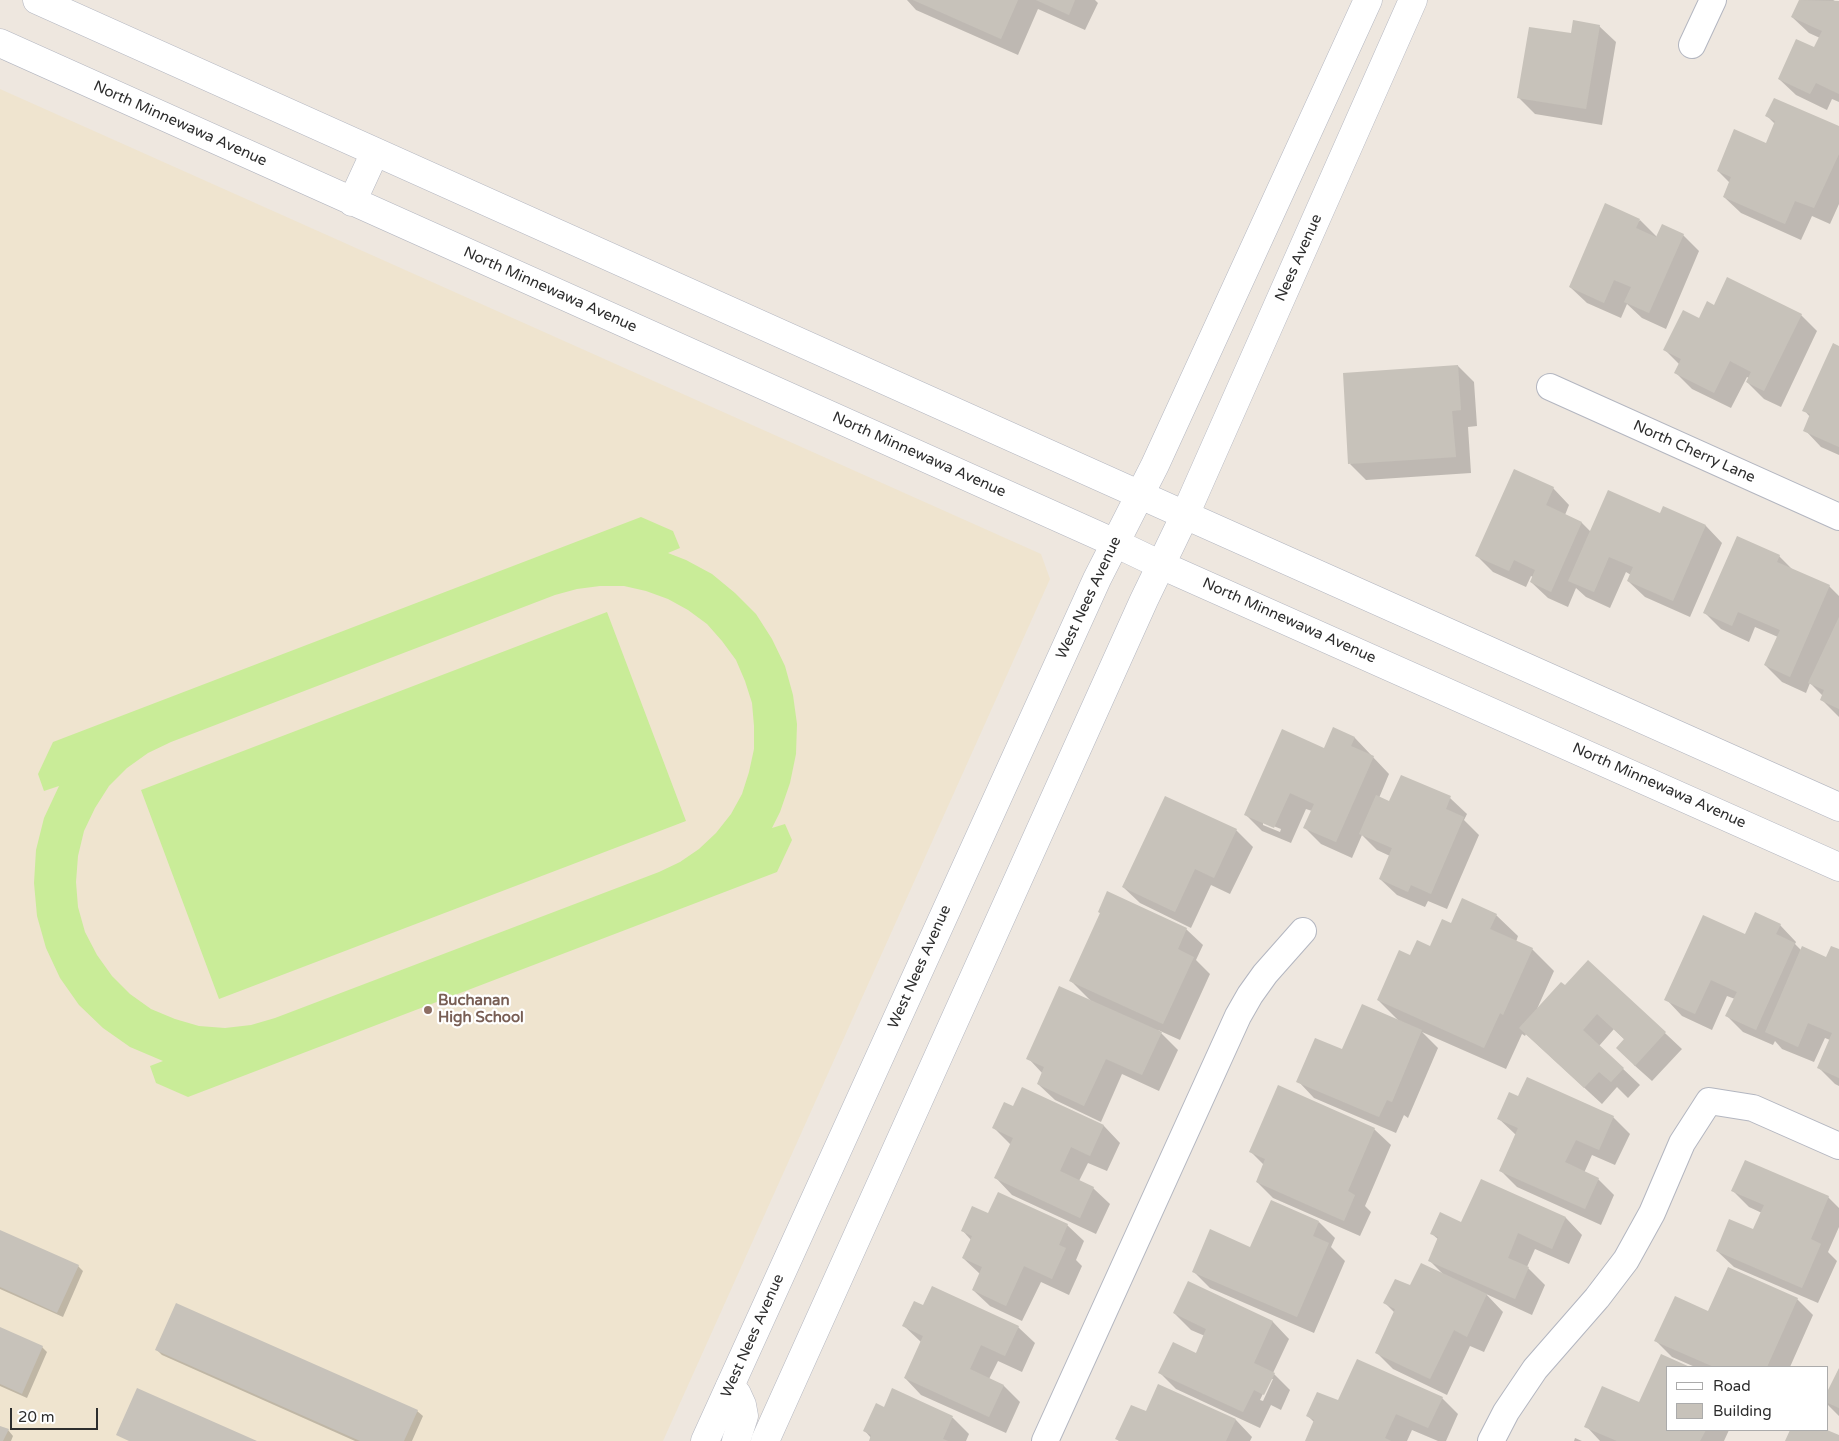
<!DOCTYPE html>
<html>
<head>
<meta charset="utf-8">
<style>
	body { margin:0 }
	#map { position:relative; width:1839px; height:1441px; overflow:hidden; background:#eee7df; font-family:"Varela Round",sans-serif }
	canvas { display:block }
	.legend { position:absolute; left:1666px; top:1366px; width:162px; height:65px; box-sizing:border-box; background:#fff; border:1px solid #ababab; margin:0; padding:6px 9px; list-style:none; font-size:15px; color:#2d2d2d }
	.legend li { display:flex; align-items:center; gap:10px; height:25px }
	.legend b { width:25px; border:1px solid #ababab }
	.scale { position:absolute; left:10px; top:1408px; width:88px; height:22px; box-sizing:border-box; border:2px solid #2d2d2d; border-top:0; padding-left:6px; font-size:15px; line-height:18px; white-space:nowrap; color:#2d2d2d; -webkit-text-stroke:4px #fff; paint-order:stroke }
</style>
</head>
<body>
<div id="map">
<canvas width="1839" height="1441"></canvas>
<ul class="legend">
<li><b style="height:6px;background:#fff"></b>Road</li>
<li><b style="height:14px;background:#c7c2ba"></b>Building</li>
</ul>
<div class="scale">20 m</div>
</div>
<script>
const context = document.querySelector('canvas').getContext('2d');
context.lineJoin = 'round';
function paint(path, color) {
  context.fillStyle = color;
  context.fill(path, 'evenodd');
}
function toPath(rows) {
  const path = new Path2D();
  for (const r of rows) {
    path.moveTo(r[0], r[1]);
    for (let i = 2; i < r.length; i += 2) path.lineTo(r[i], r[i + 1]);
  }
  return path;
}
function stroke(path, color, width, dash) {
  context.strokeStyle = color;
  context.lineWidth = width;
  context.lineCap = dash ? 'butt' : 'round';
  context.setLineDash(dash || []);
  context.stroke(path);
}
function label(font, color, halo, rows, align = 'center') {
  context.font = font + ' "Varela Round",sans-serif';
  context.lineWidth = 4.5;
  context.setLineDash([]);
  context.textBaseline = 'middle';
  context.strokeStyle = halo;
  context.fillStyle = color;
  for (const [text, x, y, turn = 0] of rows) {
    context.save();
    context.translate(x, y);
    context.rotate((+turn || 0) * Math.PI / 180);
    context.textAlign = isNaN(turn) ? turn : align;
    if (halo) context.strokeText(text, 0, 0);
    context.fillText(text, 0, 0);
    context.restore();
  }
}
const education = toPath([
	[0,89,1041,554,1050,579,663,1441,0,1441]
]);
const pitch = toPath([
	[641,517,673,531,680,548,668,553,686,560,712,574,735,593,756,614,772,639,785,666,793,695,797,724,796,754,790,783,780,812,772,828,785,824,792,840,777,872,188,1097,156,1083,150,1066,163,1061,130,1047,103,1028,79,1005,60,978,46,948,37,916,34,883,36,850,44,818,59,786,44,791,38,774,53,742],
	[600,586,624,586,646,591,668,599,688,610,707,624,722,641,736,660,745,681,752,703,754,726,754,749,749,772,742,794,731,814,716,833,699,849,680,862,659,872,275,1018,251,1025,225,1028,199,1026,175,1019,151,1009,130,994,112,976,97,955,85,932,78,907,76,882,78,856,84,831,95,808,109,786,127,768,148,753,171,742,555,595,577,589],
	[607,612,686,821,219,999,141,790]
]);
const shadow = toPath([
	[907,0,1095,0,1098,3,1085,30,1038,9,1018,55,916,10],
	[1800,0,1833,0,1839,3,1839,102,1832,99,1827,110,1796,95,1779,79,1814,49,1820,38,1809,33,1792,17],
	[1599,26,1616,42,1602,125,1535,114,1518,97],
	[1767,116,1839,127,1839,204,1830,224,1812,216,1801,240,1741,213,1724,197,1730,183,1718,171,1767,145,1775,124],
	[1640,220,1657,237,1683,235,1699,251,1666,329,1642,318,1627,304,1621,318,1587,303,1570,287],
	[1714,306,1801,315,1817,331,1781,407,1764,399,1747,382,1749,378,1747,377,1731,408,1692,389,1676,373,1680,365,1664,349],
	[1839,348,1839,455,1821,447,1805,430,1810,417,1804,410],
	[1458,366,1474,382,1477,426,1468,427,1471,473,1366,480,1350,464],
	[1553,488,1569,505,1565,515,1582,523,1591,532,1661,515,1664,508,1706,526,1722,543,1690,617,1645,597,1628,581,1631,575,1626,572,1610,608,1586,597,1576,588,1568,607,1548,598,1531,582,1533,577,1531,576,1526,587,1493,572,1477,556],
	[1738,538,1779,556,1793,570,1829,586,1839,596,1839,717,1822,700,1823,696,1810,683,1806,693,1782,682,1765,665,1778,637,1755,627,1749,642,1721,629,1705,613],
	[1334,729,1355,738,1389,774,1379,798,1390,803,1450,798,1467,814,1464,820,1479,835,1447,909,1428,901,1425,907,1397,895,1380,879,1390,856,1377,850,1362,835,1352,858,1321,844,1305,828,1312,811,1306,809,1291,843,1262,831,1245,814,1325,750],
	[1263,822,1281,829,1280,832,1263,825],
	[1236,830,1253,847,1230,894,1211,885,1191,928,1140,903,1123,887],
	[1099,912,1186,929,1203,945,1196,960,1210,974,1180,1040,1158,1030,1178,1050,1159,1091,1122,1074,1101,1122,1055,1100,1038,1084,1043,1074,1028,1058,1091,1001,1071,981,1101,914],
	[1496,915,1518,936,1516,942,1532,949,1554,971,1537,1009,1565,987,1588,961,1682,1049,1652,1081,1634,1065,1625,1040,1614,1029,1599,1046,1640,1085,1628,1098,1617,1087,1602,1104,1526,1034,1525,1036,1522,1034,1506,1069,1422,1032,1438,1048,1408,1118,1404,1115,1396,1133,1314,1098,1298,1081,1343,1051,1400,1022,1378,1000,1411,957,1431,948,1452,925],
	[1780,925,1796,942,1795,944,1801,950,1827,959,1839,950,1839,1086,1835,1084,1818,1067,1830,1040,1825,1038,1814,1062,1782,1049,1775,1041,1773,1045,1743,1032,1727,1016,1735,999,1727,996,1712,1030,1682,1016,1666,999,1746,936],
	[1022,1088,1104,1126,1120,1143,1107,1171,1088,1163,1079,1181,1093,1188,1110,1204,1096,1234,1012,1195,996,1178,1011,1145,993,1127,1014,1108],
	[1613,1117,1630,1134,1615,1165,1592,1155,1584,1173,1598,1179,1614,1195,1601,1225,1517,1187,1500,1170,1516,1135,1498,1118],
	[1374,1129,1391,1145,1365,1206,1371,1212,1360,1236,1273,1198,1257,1182,1264,1165,1251,1152],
	[1481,1181,1566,1218,1582,1235,1569,1264,1535,1249,1527,1267,1545,1285,1532,1315,1486,1294,1503,1312,1484,1352,1470,1346,1447,1395,1393,1369,1376,1352,1395,1313,1385,1303,1411,1287,1444,1275,1430,1261,1439,1240,1432,1234,1462,1224],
	[1733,1191,1828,1197,1839,1208,1839,1227,1828,1252,1837,1261,1818,1303,1734,1267,1717,1251,1754,1231,1762,1213,1749,1207],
	[988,1215,1067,1225,1084,1241,1076,1260,1082,1266,1069,1295,1041,1282,1022,1321,990,1306,973,1290,980,1274,963,1258,971,1240,962,1230],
	[1319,1222,1335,1238,1331,1247,1345,1261,1314,1333,1210,1288,1193,1271],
	[0,1231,78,1266,83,1271,63,1317,0,1289],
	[1188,1283,1273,1322,1289,1339,1273,1373,1290,1390,1281,1410,1271,1405,1260,1428,1176,1389,1160,1373,1196,1354,1205,1336,1191,1330,1174,1313],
	[1270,1379,1273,1379,1263,1401,1260,1400],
	[1797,1299,1813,1315,1790,1367,1695,1367,1672,1357,1656,1341,1709,1312],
	[176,1305,417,1411,423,1416,412,1441,355,1441,162,1355,157,1350],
	[923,1307,1018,1327,1035,1343,1022,1372,998,1361,989,1379,1004,1386,1020,1402,1006,1433,921,1395,905,1378,921,1342,904,1326],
	[0,1328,42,1347,47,1352,27,1398,0,1386],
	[1662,1356,1687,1367,1668,1367,1668,1430,1729,1430,1724,1441,1600,1441,1586,1426,1640,1404],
	[1839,1369,1839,1416,1828,1405,1828,1393],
	[893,1390,953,1418,969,1434,966,1441,870,1441,871,1438,865,1431,885,1408],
	[1442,1398,1458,1414,1446,1441,1438,1441,1412,1430,1407,1441,1307,1441,1315,1423,1308,1416,1339,1402],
	[1146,1413,1236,1420,1252,1437,1250,1441,1119,1441,1117,1439],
	[0,1427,8,1430,13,1436,11,1441,0,1441],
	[1575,1438,1582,1441,1574,1441]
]);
const building = toPath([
	[913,0,1018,0,1001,39],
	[1036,0,1075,0,1069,15],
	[1799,0,1839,1,1839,94,1816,83,1810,94,1778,79,1796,39,1814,47,1822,31,1791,17],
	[1573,20,1600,25,1586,109,1517,98,1529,27,1571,33],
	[1774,98,1839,126,1839,154,1814,208,1795,201,1785,224,1723,197,1731,177,1717,171,1734,129,1766,143,1775,121,1765,116],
	[1605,203,1640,219,1636,228,1656,237,1662,224,1684,234,1649,313,1624,302,1631,287,1614,280,1604,303,1569,287],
	[1727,277,1802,314,1764,391,1746,382,1751,372,1730,361,1714,393,1674,373,1681,359,1663,350,1683,310,1699,318,1707,301,1714,305],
	[1833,343,1839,346,1839,447,1803,431,1810,414,1802,411],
	[1458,365,1461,410,1452,411,1456,457,1348,464,1343,373],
	[1514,469,1554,487,1546,505,1582,522,1551,592,1530,582,1535,570,1514,560,1509,571,1475,556],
	[1608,490,1660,513,1663,506,1706,525,1673,601,1627,581,1633,567,1609,557,1594,592,1568,581],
	[1737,536,1780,555,1777,562,1830,585,1790,677,1764,665,1780,630,1738,612,1732,626,1703,613],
	[1839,617,1839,709,1820,700,1824,690,1808,683],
	[1333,727,1355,737,1351,746,1374,756,1336,842,1303,828,1314,804,1290,793,1274,828,1244,815,1282,729,1324,748],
	[1401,775,1451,796,1446,809,1464,817,1431,894,1411,885,1408,892,1379,879,1392,848,1359,834,1376,795,1389,801],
	[1165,796,1237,829,1214,878,1195,869,1175,912,1122,887],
	[1107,891,1187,928,1178,949,1194,957,1163,1024,1069,981,1100,913,1098,912],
	[1462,898,1497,914,1490,929,1533,948,1503,1015,1500,1013,1484,1048,1377,1000,1399,950,1410,955,1417,940,1430,946,1442,919,1451,923],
	[1755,912,1781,924,1776,934,1795,943,1756,1030,1725,1016,1737,992,1711,980,1695,1014,1664,1000,1703,915,1745,934],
	[1802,946,1826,957,1831,946,1839,949,1839,1078,1817,1068,1832,1033,1808,1023,1798,1047,1765,1032],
	[1588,960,1666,1032,1635,1066,1616,1048,1624,1039,1597,1014,1583,1030,1624,1068,1611,1082,1599,1072,1584,1088,1519,1028,1561,982,1565,985],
	[1059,986,1162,1032,1142,1075,1106,1059,1084,1106,1037,1084,1044,1067,1026,1059],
	[1362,1004,1422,1030,1392,1102,1387,1100,1379,1117,1296,1082,1315,1038,1342,1049],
	[1527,1077,1614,1116,1599,1150,1576,1140,1565,1162,1599,1178,1585,1209,1499,1171,1518,1128,1497,1119,1509,1092,1518,1096],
	[1278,1085,1375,1128,1348,1191,1355,1195,1344,1221,1256,1182,1265,1159,1249,1152],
	[1022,1087,1104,1125,1090,1156,1071,1147,1060,1171,1094,1187,1080,1218,994,1178,1013,1138,992,1128,1004,1102,1013,1106],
	[1745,1160,1829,1196,1811,1239,1821,1244,1802,1288,1716,1251,1729,1219,1753,1229,1764,1205,1731,1191],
	[1481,1179,1566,1217,1552,1249,1518,1233,1508,1258,1529,1267,1515,1299,1428,1261,1438,1237,1430,1234,1440,1212,1461,1222],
	[998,1192,1068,1224,1059,1245,1066,1248,1052,1279,1024,1266,1006,1306,972,1290,982,1267,962,1258,972,1236,961,1231,972,1206,988,1213],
	[1271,1200,1319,1221,1313,1236,1329,1243,1297,1317,1192,1272,1210,1229,1250,1247],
	[0,1230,79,1265,57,1313,0,1287],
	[1421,1263,1487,1294,1467,1337,1454,1330,1430,1379,1375,1353,1395,1309,1383,1303,1395,1279,1410,1285],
	[1728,1267,1798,1298,1767,1367,1714,1367,1654,1341,1675,1296,1708,1311],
	[1188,1281,1273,1321,1254,1363,1275,1373,1264,1395,1254,1390,1243,1412,1158,1373,1173,1342,1196,1353,1206,1329,1173,1313],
	[932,1286,1019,1326,1005,1356,981,1345,970,1369,1004,1385,989,1417,904,1378,923,1336,902,1326,914,1301,923,1305],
	[176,1303,418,1410,404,1441,360,1441,155,1350],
	[0,1327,43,1346,22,1394,0,1384],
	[1661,1354,1690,1367,1668,1367,1668,1430,1706,1430,1700,1441,1617,1441,1584,1427,1602,1386,1639,1402],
	[1357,1359,1443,1397,1428,1428,1396,1414,1385,1438,1391,1441,1305,1441,1314,1420,1306,1416,1317,1392,1338,1400],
	[1839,1368,1839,1408,1828,1403,1828,1390],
	[1158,1384,1236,1419,1226,1441,1120,1441,1115,1439,1131,1405,1146,1411],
	[137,1388,257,1441,129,1441,116,1435],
	[892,1388,953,1416,943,1439,948,1441,869,1441,871,1435,863,1431,876,1403,884,1407],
	[0,1426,9,1429,3,1441,0,1441],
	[1790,1430,1827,1430,1839,1435,1839,1441,1785,1441]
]);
const minor = toPath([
	[1692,45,1713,0],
	[1550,387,1839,517],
	[1045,1441,1238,1016,1250,995,1265,974,1303,931],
	[1491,1441,1506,1412,1535,1369,1597,1298,1626,1260,1652,1213,1682,1143,1709,1101,1753,1108,1839,1146]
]);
const tertiary = toPath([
	[730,1387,737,1394,742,1405,744,1416,736,1441]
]);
const secondary = toPath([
	[37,0,1185,515,1839,807],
	[0,43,1115,543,1161,565,1839,867],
	[352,202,375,152],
	[705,1441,1097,579,1155,465,1368,0],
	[765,1441,1144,600,1185,515,1413,0]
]);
const markers = [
	[428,1010,5,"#8d6e63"]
];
const streetNames = [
	["North Minnewawa Avenue",180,124,24],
	["Nees Avenue",1299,258,-66],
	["North Minnewawa Avenue",550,290,24],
	["North Cherry Lane",1694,452,24],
	["North Minnewawa Avenue",919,455,24],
	["West Nees Avenue",1089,598,-65],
	["North Minnewawa Avenue",1289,621,24],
	["North Minnewawa Avenue",1659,786,24],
	["West Nees Avenue",920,967,-66],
	["West Nees Avenue",753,1336,-66]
];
const educationNames = [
	["Buchanan",438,1001],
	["High School",438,1018]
];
paint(education, '#efe4cf');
paint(pitch, '#c9ec98');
paint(shadow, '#0003');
paint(building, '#c7c2ba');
stroke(minor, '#b3b6c0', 28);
stroke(tertiary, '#b3b6c0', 29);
stroke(secondary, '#b3b6c0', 29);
stroke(minor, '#fff', 26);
stroke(tertiary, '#fff', 28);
stroke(secondary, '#fff', 28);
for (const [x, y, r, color] of markers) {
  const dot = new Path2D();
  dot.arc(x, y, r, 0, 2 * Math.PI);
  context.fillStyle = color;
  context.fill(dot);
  stroke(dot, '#fff', 2);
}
label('15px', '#2d2d2d', '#fff', streetNames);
label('bold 15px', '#785e54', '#fff', educationNames, 'left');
</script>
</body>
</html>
